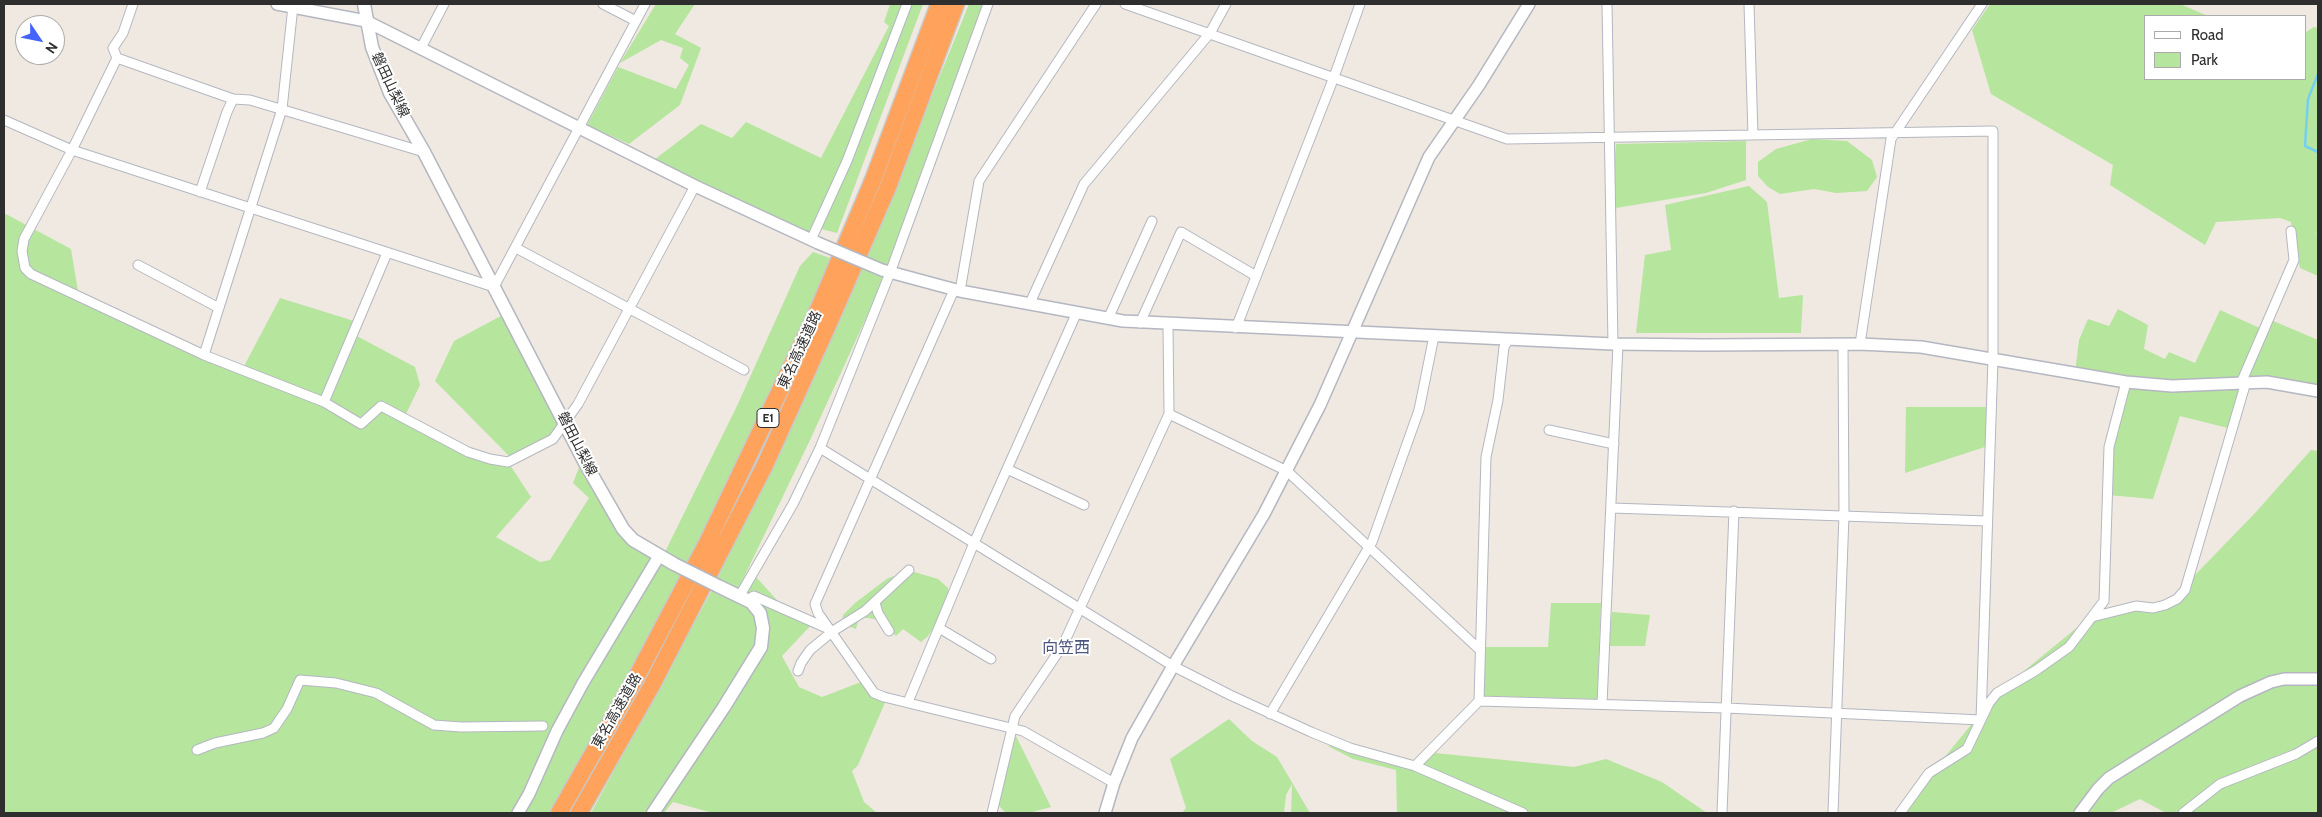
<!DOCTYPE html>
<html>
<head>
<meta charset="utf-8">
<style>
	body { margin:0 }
	#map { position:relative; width:2322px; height:817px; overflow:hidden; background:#efe9e1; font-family:Cabin,sans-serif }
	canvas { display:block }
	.frame { position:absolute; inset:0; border:5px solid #2e2e2e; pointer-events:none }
	.legend { position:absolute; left:2144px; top:15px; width:162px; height:65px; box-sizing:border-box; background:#fff; border:1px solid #ababab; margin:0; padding:6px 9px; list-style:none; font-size:15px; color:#2e2e2e }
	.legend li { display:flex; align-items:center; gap:10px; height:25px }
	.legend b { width:25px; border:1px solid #ababab }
	.north { position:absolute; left:15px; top:15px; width:50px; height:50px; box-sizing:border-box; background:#fff; border:1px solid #ababab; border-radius:50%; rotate:124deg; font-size:14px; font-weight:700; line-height:20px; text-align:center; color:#2e2e2e }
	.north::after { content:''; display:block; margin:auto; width:18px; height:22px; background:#4264fb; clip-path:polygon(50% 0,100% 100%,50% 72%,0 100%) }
</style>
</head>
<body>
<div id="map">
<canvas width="2322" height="817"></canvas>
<div class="frame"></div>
<ul class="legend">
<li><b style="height:6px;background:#fff"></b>Road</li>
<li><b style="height:14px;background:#b6e59e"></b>Park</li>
</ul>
<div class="north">N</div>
</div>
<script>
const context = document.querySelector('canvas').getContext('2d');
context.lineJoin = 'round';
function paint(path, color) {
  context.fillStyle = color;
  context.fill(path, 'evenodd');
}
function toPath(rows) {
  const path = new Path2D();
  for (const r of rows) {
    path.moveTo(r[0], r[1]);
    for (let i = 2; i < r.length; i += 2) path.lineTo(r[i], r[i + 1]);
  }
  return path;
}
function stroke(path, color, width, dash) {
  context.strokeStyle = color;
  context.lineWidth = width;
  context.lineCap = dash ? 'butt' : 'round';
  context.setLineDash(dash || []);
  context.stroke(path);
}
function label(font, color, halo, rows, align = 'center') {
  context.font = font + ' Cabin,"Noto Sans JP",sans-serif';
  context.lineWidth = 4;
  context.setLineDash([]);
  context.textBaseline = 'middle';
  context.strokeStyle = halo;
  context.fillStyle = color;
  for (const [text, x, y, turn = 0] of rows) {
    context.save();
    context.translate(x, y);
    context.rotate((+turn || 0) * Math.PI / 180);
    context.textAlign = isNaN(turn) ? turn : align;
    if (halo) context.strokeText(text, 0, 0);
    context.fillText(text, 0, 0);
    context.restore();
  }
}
const green = toPath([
	[656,4,695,4,675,34,701,48,680,105,629,144,587,125,618,67,676,89,689,65,680,58,683,48,661,40,620,63],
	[890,4,923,4,837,233,817,228,806,238,650,163,701,124,732,138,746,122,821,158,889,26,884,22],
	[969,4,983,4,921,189,884,279,810,440,733,600,756,577,786,610,814,622,782,656,799,687,822,697,861,682,887,698,858,765,852,771,864,802,877,813,713,813,673,802,664,813,591,813,711,592,873,241],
	[1990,4,2180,4,2208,16,2146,16,2146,79,2306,79,2306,32,2314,27,2318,28,2318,234,2314,233,2318,235,2318,276,2300,268,2291,222,2280,218,2216,222,2205,245,2110,185,2113,165,1991,94,1972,30],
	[1812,139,1847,141,1872,160,1877,177,1867,191,1836,193,1814,189,1780,194,1768,187,1758,176,1758,162,1776,149],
	[1746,141,1746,180,1706,193,1610,209,1616,144],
	[1749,186,1767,202,1779,298,1803,295,1801,333,1636,333,1645,255,1671,250,1665,205],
	[4,213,71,249,80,303,126,319,242,370,280,298,354,321,353,334,415,367,420,385,406,414,382,402,381,406,453,444,510,465,531,497,496,537,540,562,550,560,589,498,573,483,581,462,622,528,660,562,737,406,800,266,813,252,833,259,710,527,550,813,4,813],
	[2118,309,2148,325,2144,349,2165,359,2169,352,2195,363,2220,310,2264,330,2241,383,2236,430,2180,416,2153,499,2108,495,2109,447,2125,386,2075,373,2079,340,2088,319,2109,326],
	[501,316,561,425,551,440,510,457,435,381,454,341],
	[2271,320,2318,340,2318,391,2246,382],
	[1906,407,1987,407,1985,447,1905,473],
	[2311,450,2318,451,2318,813,2166,813,2140,799,2111,813,1899,813,1997,693,2096,612,2166,605,2256,512],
	[911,571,938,579,948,588,948,606,928,636,921,642,903,629,896,636,886,625,875,619,859,617,856,629,842,624,843,615,855,603,888,578],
	[1551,603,1601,603,1597,699,1482,696,1486,647,1548,647],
	[1612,612,1650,615,1645,646,1609,646],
	[1229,719,1252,741,1277,757,1310,813,1291,813,1292,784,1286,795,1284,813,1182,813,1186,808,1170,759],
	[1012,728,1051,807,1029,813,1006,813,995,802],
	[1338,743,1412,765,1435,753,1574,767,1606,759,1662,782,1707,813,1397,813,1396,770,1353,759,1328,746]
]);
const stream = toPath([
	[2318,74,2308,99,2305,146,2318,152]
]);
const minor = toPath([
	[133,4,123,33,113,48,117,58,72,150,24,239,22,251,25,268,31,274,204,355,324,402,361,424,381,406,468,452,490,459,508,462,553,439,578,404,695,186],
	[603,4,636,21],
	[1125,4,1507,139,1993,131,1993,359,1981,720,1726,708,1479,701,1415,766],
	[1607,4,1613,344],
	[1749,4,1753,135],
	[421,48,444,4],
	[117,58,233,99,250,100,424,152],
	[4,120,72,150,494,287,645,4],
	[200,192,227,112,233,99],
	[811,240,847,161,907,4],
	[516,248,744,370],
	[138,265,219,308],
	[954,290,815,604,818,613,874,693,884,697,1023,731,1114,783],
	[960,291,979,181,1096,4],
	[1030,303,1084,184,1210,33,1226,4],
	[1108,319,1152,221],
	[1140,323,1181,232,1256,276],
	[1236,328,1334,77,1360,4],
	[1860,344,1891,139,1982,4],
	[204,355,282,109,293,6],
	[2241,383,2294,260,2291,231],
	[324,402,387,253],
	[1169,414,1287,471,1480,650],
	[1549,430,1614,444],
	[820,448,1173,666,1230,695,1311,732,1350,748,1415,766,1523,813],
	[1007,469,1084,505],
	[1612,508,1987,521],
	[739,597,793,504,820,448,890,273,988,4],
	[747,600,754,596,831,630],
	[875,603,878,613,889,631],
	[2092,617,2136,606,2153,608,2165,605,2177,599,2185,590,2246,382],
	[939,628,991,659],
	[798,671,801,663,810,650,833,631,865,611,909,570],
	[1479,701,1486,457,1498,400,1504,347,1508,340],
	[908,702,974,543,1077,312],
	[1602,704,1618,344],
	[1270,714,1372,542,1419,410,1434,336],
	[197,750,215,743,263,733,274,728,287,709,300,680,336,683,376,693,434,725,461,727,543,726],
	[992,813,1015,716,1063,645,1169,414,1168,325],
	[1722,813,1734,511],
	[1833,813,1844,515,1843,344],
	[1900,813,1929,773,1967,749,1989,703,1997,693,2035,671,2069,647,2104,601,2109,447,2126,382],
	[2183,813,2220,784,2296,754,2318,741]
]);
const tertiary = toPath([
	[277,4,366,21,695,186,818,243],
	[882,270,960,291,1123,321,1613,344,1704,345,1860,344,1921,347,2126,382,2172,386,2267,382,2318,391],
	[518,813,529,794,557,731,583,683,659,556],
	[1105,813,1114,783,1132,738,1173,666,1264,514,1320,405,1429,157,1479,85,1529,4],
	[2080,813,2098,789,2109,778,2240,696,2271,682,2284,679,2318,679]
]);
const secondary = toPath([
	[364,4,372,47,390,93,424,152,584,461,623,529,633,540,674,564],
	[653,813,724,707,761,647,763,628,760,613,751,602,718,586]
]);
const motorway = toPath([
	[559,813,637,676,707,543,815,317,873,180,939,4],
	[579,813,652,685,765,465,829,323,888,187,956,4]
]);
const tertiaryBridge = toPath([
	[818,243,882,270]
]);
const secondaryBridge = toPath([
	[674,564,718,586]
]);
const shields = [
	[768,418,22]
];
const shieldNames = [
	["E1",768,418]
];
const streetNames = [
	["磐田山梨線",390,85,65],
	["東名高速道路",800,350,-65],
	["磐田山梨線",577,444,63],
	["東名高速道路",617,711,-60]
];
const quarterNames = [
	["向笠西",1066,648]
];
paint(green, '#b6e59e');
stroke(stream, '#75cff0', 2.5);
stroke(minor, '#b4b7c1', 11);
stroke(tertiary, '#b4b7c1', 14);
stroke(secondary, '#b4b7c1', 15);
stroke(motorway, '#c9c9c9', 19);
stroke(minor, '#fff', 9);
stroke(tertiary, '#fff', 11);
stroke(secondary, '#fff', 12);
stroke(motorway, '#ffa35c', 16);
stroke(tertiaryBridge, '#b4b7c1', 14, []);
stroke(secondaryBridge, '#b4b7c1', 15, []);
stroke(tertiaryBridge, '#fff', 11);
stroke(secondaryBridge, '#fff', 12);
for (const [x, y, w] of shields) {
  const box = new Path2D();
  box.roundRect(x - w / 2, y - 9.5, w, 19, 4);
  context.fillStyle = '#fff';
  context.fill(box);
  stroke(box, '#2e2e2e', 1);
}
label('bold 12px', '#2e2e2e', null, shieldNames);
label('14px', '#2e2e2e', '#fff', streetNames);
label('16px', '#4d5680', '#fff', quarterNames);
</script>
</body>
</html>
